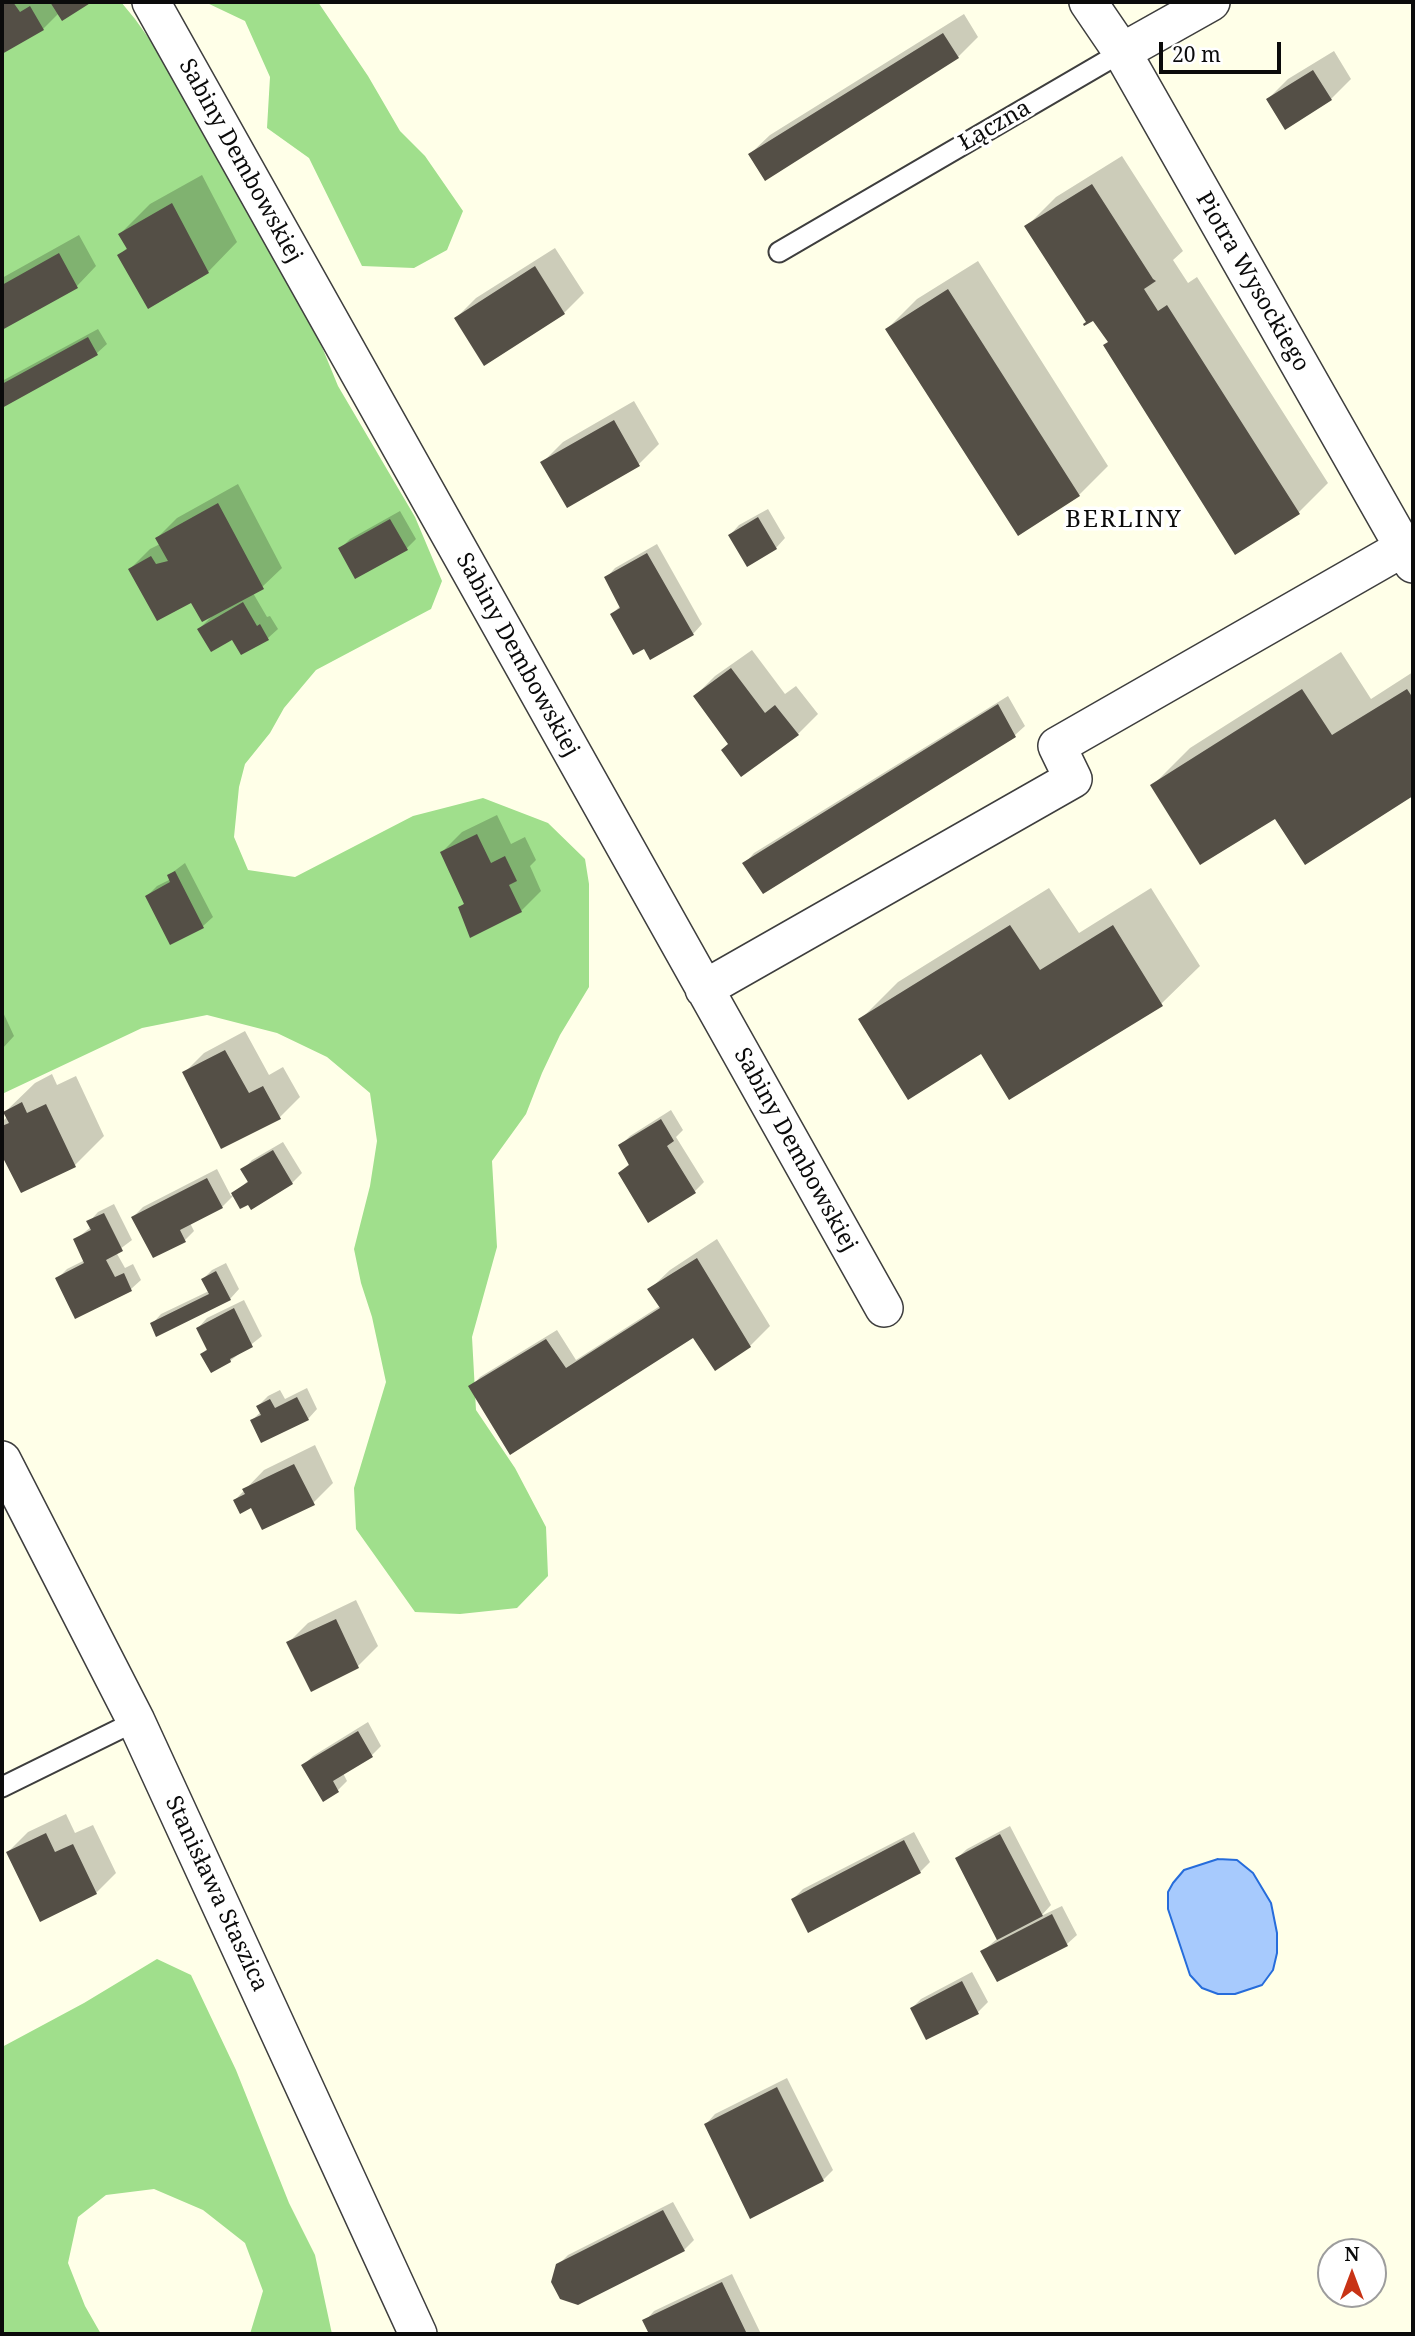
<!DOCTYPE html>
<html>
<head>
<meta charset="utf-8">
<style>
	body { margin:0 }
	#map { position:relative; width:1415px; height:2336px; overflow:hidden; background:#ffffe8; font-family:"Noto Serif",serif }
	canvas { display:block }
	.frame { position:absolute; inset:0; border:4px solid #0b0b0b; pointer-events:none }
	.north { position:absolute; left:1317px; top:2238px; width:70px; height:70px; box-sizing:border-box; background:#fff; border:2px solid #9d9d9d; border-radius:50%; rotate:0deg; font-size:19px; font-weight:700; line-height:28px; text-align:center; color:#0b0b0b }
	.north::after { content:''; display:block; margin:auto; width:24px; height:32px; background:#c83315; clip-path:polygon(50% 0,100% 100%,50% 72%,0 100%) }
	.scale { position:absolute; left:1159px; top:42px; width:122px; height:32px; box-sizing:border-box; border:4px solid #0b0b0b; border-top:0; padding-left:9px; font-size:21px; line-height:24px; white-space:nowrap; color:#0b0b0b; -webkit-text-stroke:5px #fff; paint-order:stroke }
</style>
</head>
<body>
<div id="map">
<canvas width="1415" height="2336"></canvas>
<div class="frame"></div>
<div class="north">N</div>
<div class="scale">20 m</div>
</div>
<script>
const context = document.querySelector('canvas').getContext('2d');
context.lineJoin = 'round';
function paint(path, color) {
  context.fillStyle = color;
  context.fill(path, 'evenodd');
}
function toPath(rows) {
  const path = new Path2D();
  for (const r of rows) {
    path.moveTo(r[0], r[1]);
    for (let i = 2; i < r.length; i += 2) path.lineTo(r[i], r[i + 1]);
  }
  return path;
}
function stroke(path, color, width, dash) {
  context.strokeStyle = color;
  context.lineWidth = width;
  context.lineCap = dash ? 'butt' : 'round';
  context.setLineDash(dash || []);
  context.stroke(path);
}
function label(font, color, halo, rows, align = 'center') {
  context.font = font + ' "Noto Serif",serif';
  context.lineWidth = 7;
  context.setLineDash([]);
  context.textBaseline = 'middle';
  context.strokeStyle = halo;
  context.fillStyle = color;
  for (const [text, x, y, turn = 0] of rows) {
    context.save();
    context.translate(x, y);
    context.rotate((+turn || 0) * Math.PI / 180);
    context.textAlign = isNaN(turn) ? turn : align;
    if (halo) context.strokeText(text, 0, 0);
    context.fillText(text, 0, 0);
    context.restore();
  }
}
const forest = toPath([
	[2,2,121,2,135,19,258,191,338,386,415,517,442,581,431,609,316,670,284,708,270,733,245,764,239,787,234,837,248,870,295,877,413,816,483,798,548,823,585,859,589,884,589,987,560,1035,542,1073,526,1114,492,1161,497,1247,472,1337,476,1410,515,1468,546,1527,548,1576,517,1608,460,1614,415,1612,356,1529,354,1488,386,1382,372,1317,361,1283,354,1249,370,1186,377,1141,370,1093,327,1057,277,1033,207,1015,142,1028,2,1094],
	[205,2,318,2,368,76,400,131,425,156,463,211,447,250,414,268,362,266,309,158,267,128,270,77,245,21],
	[157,1959,191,1975,236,2070,289,2203,315,2255,332,2334,250,2334,263,2291,245,2243,203,2210,154,2189,106,2195,78,2217,68,2263,85,2306,101,2334,2,2334,2,2047,84,2003]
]);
const water = toPath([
	[1218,1859,1237,1860,1253,1873,1271,1903,1277,1933,1277,1953,1273,1970,1262,1985,1235,1994,1218,1994,1202,1988,1190,1975,1168,1909,1168,1892,1173,1883,1184,1870,1218,1859]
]);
const shadow = toPath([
	[2,2,89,2,62,18,59,13,43,29,2,53],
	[964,14,978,37,958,57,750,154,770,135],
	[1334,51,1351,79,1331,99,1268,99,1288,79],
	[1122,156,1183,251,1173,260,1188,283,1197,277,1328,483,1298,513,1109,342,1027,226,1056,197],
	[202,175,237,242,208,272,119,256,128,247,120,234,150,204],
	[79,235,96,266,77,286,2,328,2,278],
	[555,248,584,293,564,313,456,318,476,298],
	[978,261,1108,466,1079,495,887,329,917,299],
	[98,329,107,344,97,353,2,406,2,381],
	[634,401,659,444,639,464,543,462,563,442],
	[238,484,282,568,262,587,253,593,267,617,270,616,278,629,268,638,242,653,233,638,199,629,212,616,192,600,130,569,150,549,160,544,157,538,177,518],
	[768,509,785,538,776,548,730,535,739,525],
	[400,511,416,539,407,548,340,549,350,539],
	[657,544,702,624,693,634,645,647,612,614,621,605,606,578,615,568],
	[752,650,785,694,796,686,818,714,798,734,730,743,695,696,715,676],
	[1341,652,1371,699,1413,672,1413,794,1305,862,1276,816,1152,786,1190,748],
	[1008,696,1025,726,1015,735,763,892,745,863,754,853],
	[497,815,511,844,525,837,536,860,530,866,541,891,521,911,460,908,465,903,442,852,462,832],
	[185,863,213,917,203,926,147,896,157,886,171,879,169,875],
	[1049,888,1079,933,1151,888,1200,966,1161,1004,981,1051,860,1020,898,982],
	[2,1010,14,1036,2,1049],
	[245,1031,269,1075,283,1067,300,1097,280,1117,184,1073,204,1053],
	[52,1074,57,1085,76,1076,104,1136,75,1165,22,1190,2,1152,2,1122,7,1117,5,1112,35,1083],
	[671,1110,683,1130,676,1137,704,1182,694,1192,620,1173,630,1163,620,1146,630,1136],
	[283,1142,302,1173,292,1183,234,1195,222,1207,190,1223,194,1231,184,1241,133,1217,143,1207,217,1169,231,1196,249,1180,243,1170,252,1160],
	[114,1204,132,1240,116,1252,125,1268,133,1264,141,1280,131,1289,76,1316,57,1279,67,1269,85,1260,75,1240,91,1227,89,1222,98,1212],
	[717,1239,770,1326,750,1346,694,1335,510,1452,471,1387,480,1377,557,1330,576,1360,660,1306,650,1289,670,1270],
	[226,1263,239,1289,230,1299,152,1324,161,1314,209,1291,203,1279,212,1270],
	[244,1300,262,1336,230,1361,202,1354,208,1348,198,1328,207,1318],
	[307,1388,317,1409,308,1419,252,1420,261,1412,258,1406,268,1396,280,1390,285,1399],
	[315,1445,333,1483,313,1503,252,1506,235,1500,264,1470],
	[356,1600,378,1646,358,1666,288,1643,308,1623],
	[368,1722,381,1746,372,1755,343,1773,347,1781,338,1790,303,1765,313,1756],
	[66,1814,75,1833,93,1825,116,1873,96,1893,8,1852,28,1832],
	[1010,1826,1051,1905,1041,1916,1062,1906,1077,1935,1067,1944,983,1951,998,1938,957,1858,967,1849],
	[914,1832,930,1862,920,1872,793,1899,803,1889],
	[972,1972,988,2002,978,2012,927,2038,912,2008,921,1999],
	[787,2078,833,2170,823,2180,706,2124,715,2114],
	[673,2202,694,2240,684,2250,577,2303,558,2265,568,2255],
	[732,2274,761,2334,651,2334,645,2321,654,2311]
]);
const building = toPath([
	[6,2,13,2,20,12,30,6,44,30,2,54,2,4],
	[50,2,92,2,62,21],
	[943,33,959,58,765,181,748,154],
	[1313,70,1332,100,1285,130,1266,99],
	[1092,184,1153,279,1156,281,1144,289,1158,311,1167,305,1300,514,1235,555,1103,345,1108,342,1093,321,1084,326,1083,324,1086,322,1024,226],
	[172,203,209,273,148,309,117,255,127,249,118,234],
	[59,253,78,288,2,330,2,285],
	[535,266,565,314,484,366,454,318],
	[948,289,1080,496,1018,536,885,329],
	[88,337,98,355,2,408,2,384],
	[614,420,640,466,567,508,540,462],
	[218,503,264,589,202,622,191,603,157,621,128,569,151,556,156,564,168,561,155,538],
	[758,517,777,549,747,567,728,535],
	[390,519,408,550,355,579,338,548],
	[647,553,694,635,650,660,644,649,633,655,610,614,620,608,604,577],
	[243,602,257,626,260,624,269,640,241,655,232,640,211,652,197,629],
	[731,668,765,713,775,705,799,735,741,777,721,750,728,744,693,696],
	[1302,689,1332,735,1407,689,1413,698,1413,796,1305,865,1275,819,1200,865,1150,785],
	[998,704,1016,737,763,894,742,863],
	[477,834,491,863,505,856,517,881,509,885,522,912,470,938,458,907,464,904,440,852],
	[175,871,204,928,170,945,145,896,170,882,167,875],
	[1010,925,1040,970,1113,925,1163,1006,1009,1100,981,1054,908,1100,858,1019],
	[225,1050,249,1093,263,1086,281,1119,221,1149,182,1072],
	[22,1102,27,1113,46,1104,76,1167,21,1193,2,1156,2,1126,9,1123,3,1112],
	[661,1119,674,1141,667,1146,696,1193,648,1223,618,1173,629,1165,618,1145],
	[273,1150,293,1184,251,1210,248,1205,240,1209,231,1193,248,1182,240,1169],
	[207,1178,223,1208,180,1230,186,1242,153,1258,131,1217],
	[104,1213,123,1251,106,1260,115,1277,124,1273,132,1291,75,1319,55,1278,84,1263,73,1239,91,1230,86,1221],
	[697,1258,751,1347,715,1371,693,1338,510,1455,468,1386,546,1339,566,1368,660,1308,647,1289],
	[216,1271,231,1300,156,1337,150,1323,209,1294,201,1279],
	[234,1308,253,1347,230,1359,231,1362,211,1373,200,1354,207,1350,196,1328],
	[297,1397,309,1420,261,1443,250,1420,261,1415,256,1406,270,1399,275,1408],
	[294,1464,315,1505,262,1530,251,1508,240,1514,233,1500,245,1494,242,1489],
	[336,1619,359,1668,311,1692,286,1642],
	[358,1731,373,1757,333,1781,339,1792,323,1802,301,1765],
	[46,1833,55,1852,73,1844,97,1894,40,1922,6,1852],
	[1000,1834,1043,1916,997,1940,955,1858],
	[904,1840,921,1873,808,1933,791,1899],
	[1052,1914,1068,1946,997,1982,980,1951],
	[962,1981,979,2014,926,2040,910,2008],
	[777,2087,824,2181,750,2219,704,2124],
	[663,2210,685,2251,578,2305,560,2299,551,2282,556,2264],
	[722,2282,747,2334,649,2334,642,2320]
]);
const lane = toPath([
	[779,252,1122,52],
	[2,1787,136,1721]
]);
const street = toPath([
	[151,2,884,1308],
	[1088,2,1122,52,1413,564],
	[1122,52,1211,2],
	[704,989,1073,779,1057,746,1403,548],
	[2,1460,136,1721,418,2334]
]);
const streetNames = [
	["Łączna",995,126,-30],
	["Sabiny Dembowskiej",240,161,61],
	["Piotra Wysockiego",1252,282,60],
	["Sabiny Dembowskiej",517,655,61],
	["Sabiny Dembowskiej",795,1150,61],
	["Stanisława Staszica",216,1894,65]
];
const neighbourhoodNames = [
	["BERLINY",1124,520]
];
paint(forest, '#a0df8c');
paint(water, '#a7cafd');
stroke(water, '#266cdb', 2);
paint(shadow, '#0003');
paint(building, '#544f46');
stroke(lane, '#3e3e3e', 23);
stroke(street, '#3e3e3e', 40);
stroke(lane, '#fff', 19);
stroke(street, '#fff', 37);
label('23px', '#0b0b0b', '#fff', streetNames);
context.letterSpacing = '2px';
label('24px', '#0b0b0b', '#fff', neighbourhoodNames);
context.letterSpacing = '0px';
</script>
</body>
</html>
